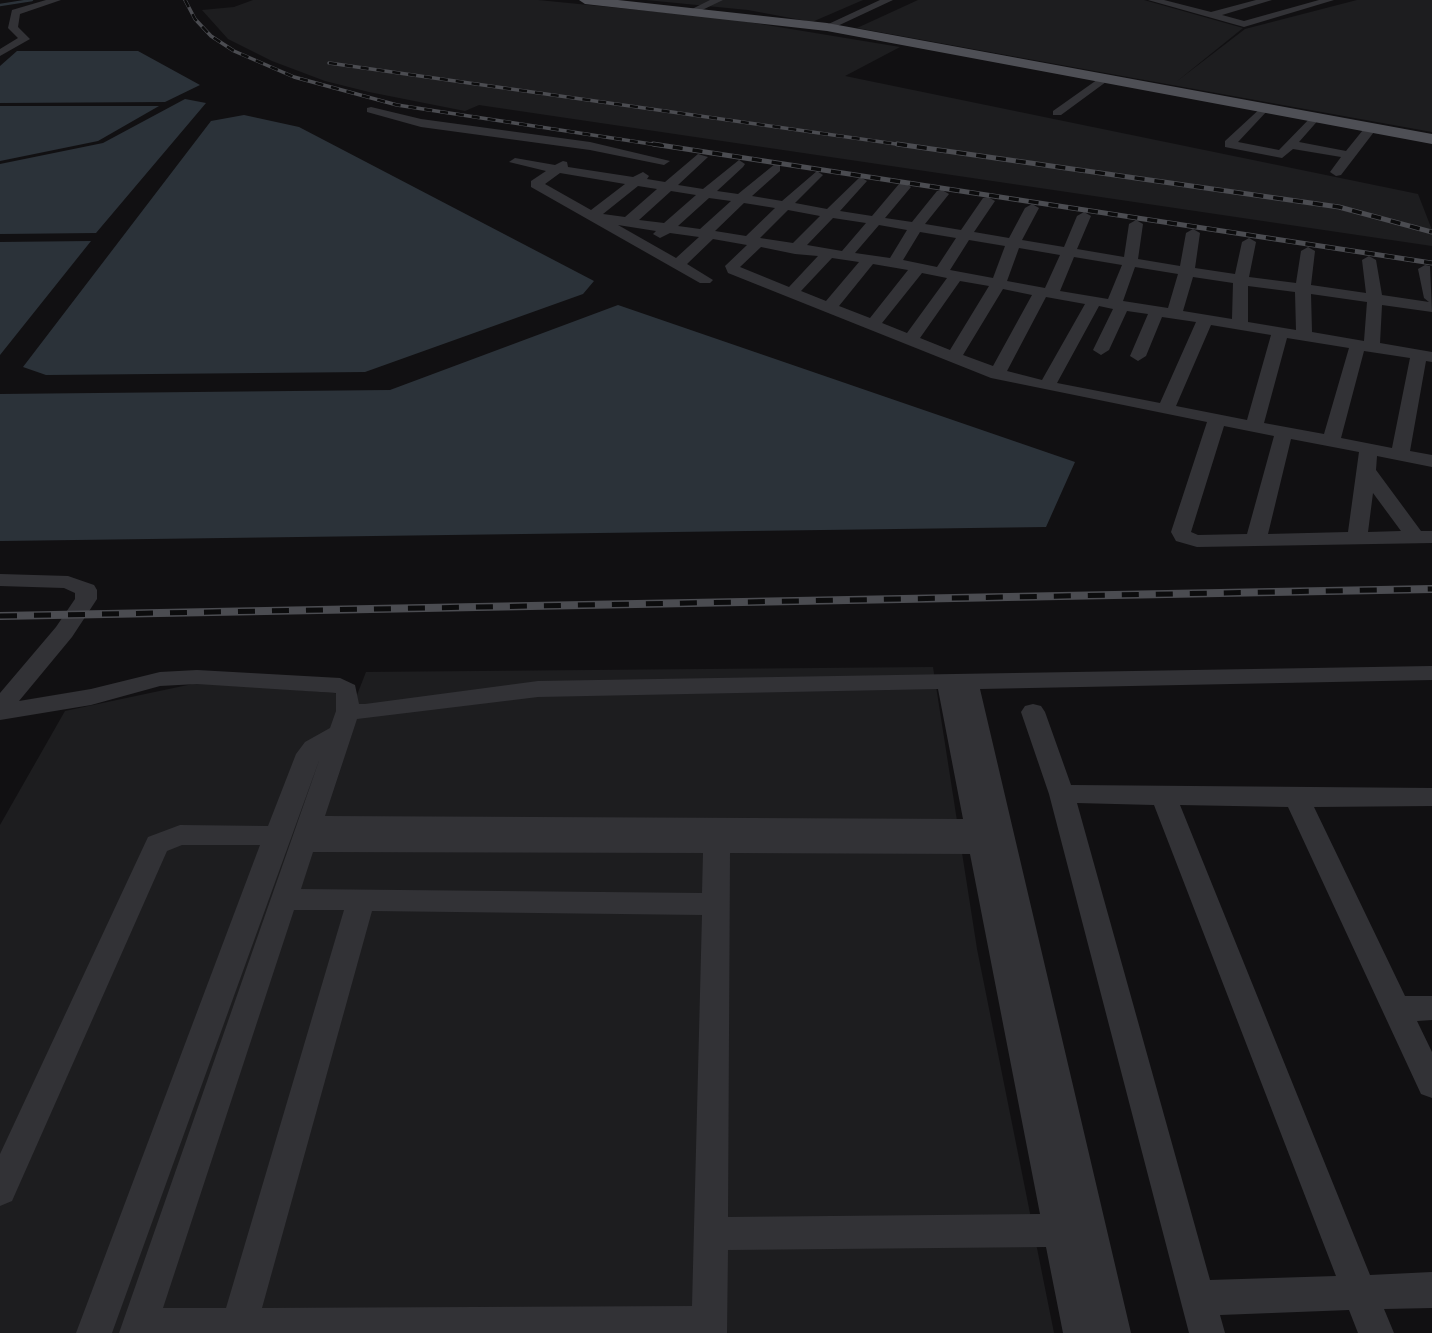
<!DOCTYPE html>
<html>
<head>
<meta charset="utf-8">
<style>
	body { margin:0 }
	canvas { display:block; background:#111012 }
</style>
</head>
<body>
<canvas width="1432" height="1333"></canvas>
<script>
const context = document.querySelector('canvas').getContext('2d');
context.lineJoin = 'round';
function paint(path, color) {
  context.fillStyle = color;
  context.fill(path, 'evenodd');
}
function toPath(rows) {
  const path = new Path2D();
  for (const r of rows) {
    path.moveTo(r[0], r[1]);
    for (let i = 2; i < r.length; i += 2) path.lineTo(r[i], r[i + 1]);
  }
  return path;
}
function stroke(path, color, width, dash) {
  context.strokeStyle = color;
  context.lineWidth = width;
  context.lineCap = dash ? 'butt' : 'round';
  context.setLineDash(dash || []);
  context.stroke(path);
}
const built = toPath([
	[253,0,538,0,730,19,900,47,845,76,1418,194,1432,230,1432,246,479,105,465,111,369,92,325,81,272,61,228,39,202,10,234,7],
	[646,0,863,0,812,22,748,10],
	[918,0,1144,0,1243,28,1176,82,1245,29,1357,0,1432,0,1432,132,857,28],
	[933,667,977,949,1054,1333,0,1333,0,825,65,711,202,682,357,695,366,672]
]);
const water = toPath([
	[17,51,138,51,200,85,165,102,0,103,0,66],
	[185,99,206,103,96,233,0,234,0,164,103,143],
	[0,106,159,106,98,141,0,161],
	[244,115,299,127,594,281,583,294,365,372,46,375,23,367,211,121],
	[91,241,0,355,0,242],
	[618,305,1075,462,1046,527,0,541,0,394,390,390]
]);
const stream = toPath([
	[0,5,32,0]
]);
const minor = toPath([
	[46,0,61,0,20,14,18,27,30,39,0,56,0,49,18,38,8,28,12,10,46,0],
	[710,0,723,0,698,12,690,10,710,0],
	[880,0,893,0,831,29,822,27,880,0],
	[1148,0,1164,0,1211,12,1256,0,1272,0,1222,15,1244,21,1319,0,1334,0,1244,27,1148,0],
	[1101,77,1110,79,1061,115,1053,115,1053,111,1101,77],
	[1264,105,1270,108,1268,110,1238,142,1279,150,1315,113,1321,117,1299,142,1346,151,1367,125,1377,128,1341,175,1336,176,1330,172,1341,157,1293,149,1282,158,1225,147,1225,141,1264,105],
	[371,107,421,119,590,142,670,161,664,165,590,150,421,127,367,112,367,108,371,107],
	[698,154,708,157,678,185,703,189,739,160,745,164,743,167,717,191,738,194,775,164,780,165,780,171,752,196,782,201,817,171,823,175,795,203,827,209,860,177,867,181,840,211,872,216,899,184,904,183,911,187,885,218,912,222,937,191,942,190,949,194,925,224,961,230,983,198,988,197,995,201,974,232,1009,238,1025,208,1032,204,1039,208,1022,240,1064,247,1077,216,1084,212,1091,216,1077,249,1124,257,1129,224,1136,220,1143,224,1138,259,1180,266,1186,233,1193,229,1200,233,1195,268,1235,274,1242,242,1249,238,1256,242,1249,277,1296,283,1301,251,1308,247,1315,251,1311,285,1366,293,1362,260,1369,256,1376,260,1382,295,1429,302,1424,298,1418,269,1425,265,1430,266,1432,312,1382,305,1380,343,1432,352,1432,362,1426,361,1410,451,1432,455,1432,467,1377,456,1376,470,1421,531,1432,531,1432,543,1197,547,1176,541,1171,532,1207,422,991,378,728,273,725,266,747,245,713,239,687,264,713,280,710,283,700,283,531,187,531,181,546,171,509,162,515,158,555,165,563,161,567,162,568,167,633,177,643,172,649,176,647,179,665,182,698,154],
	[560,173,625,184,591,210,545,184,560,173],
	[638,186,657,189,625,217,603,214,638,186],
	[671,191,696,195,664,223,639,220,671,191],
	[709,198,731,201,700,229,678,226,709,198],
	[744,203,775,208,746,236,715,231,744,203],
	[788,210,820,216,793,243,760,238,788,210],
	[833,218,866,223,842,251,807,245,833,218],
	[618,225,656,231,653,234,660,238,670,233,699,237,676,258,618,225],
	[879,225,907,230,890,258,855,253,879,225],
	[920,232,956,238,937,267,903,260,920,232],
	[969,240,1005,246,993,278,950,270,969,240],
	[761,247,795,254,818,256,789,287,740,267,761,247],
	[1019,248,1060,255,1045,288,1007,281,1019,248],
	[1074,257,1122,265,1108,299,1060,291,1074,257],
	[832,258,859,262,826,301,801,291,832,258],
	[873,264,908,270,870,318,839,306,873,264],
	[1135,267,1178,274,1168,308,1123,301,1135,267],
	[922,273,947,278,907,333,882,323,922,273],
	[1193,277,1233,283,1232,319,1183,311,1193,277],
	[960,281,989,286,950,350,920,338,960,281],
	[1248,286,1295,292,1296,330,1248,322,1248,286],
	[1003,289,1032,295,993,366,963,355,1003,289],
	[1311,294,1367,302,1364,341,1312,332,1311,294],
	[1046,297,1085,304,1042,380,1007,371,1046,297],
	[1099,306,1113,309,1093,350,1101,355,1109,350,1127,311,1148,314,1130,356,1138,361,1146,356,1162,317,1196,322,1160,403,1057,383,1099,306],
	[1211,325,1271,335,1247,420,1176,406,1211,325],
	[1287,338,1349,348,1324,434,1264,423,1287,338],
	[1364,351,1410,358,1392,448,1341,438,1364,351],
	[1224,426,1274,436,1247,534,1198,535,1191,532,1224,426],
	[1291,439,1359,452,1348,532,1268,534,1291,439],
	[1373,493,1401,531,1368,532,1373,493],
	[0,574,68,576,94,585,97,590,97,599,72,637,19,701,91,689,160,672,197,670,340,678,355,685,359,704,365,704,538,681,1432,666,1432,680,980,689,1131,1333,1063,1333,1046,1247,728,1250,727,1333,119,1333,320,758,112,1333,76,1333,260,845,182,845,167,851,12,1201,0,1206,0,1154,148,837,180,825,268,826,296,754,305,742,330,728,336,711,336,693,197,684,160,686,91,705,0,720,0,693,56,627,75,599,75,593,64,588,0,586,0,574],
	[938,689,963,819,325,816,357,719,538,697,938,689],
	[313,852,703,853,702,893,301,889,313,852],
	[730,853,970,854,1040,1214,728,1217,730,853],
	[294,910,344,910,226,1308,163,1308,294,910],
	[372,911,702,915,692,1306,262,1308,372,911],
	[1033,704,1041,706,1045,712,1071,785,1432,788,1432,806,1314,807,1405,996,1432,996,1432,1020,1417,1021,1432,1052,1432,1098,1421,1094,1288,807,1180,805,1370,1275,1432,1272,1432,1308,1384,1309,1394,1333,1358,1333,1349,1310,1220,1315,1225,1333,1189,1333,1049,794,1021,712,1025,706,1033,704],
	[1077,803,1154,805,1336,1276,1210,1280,1077,803]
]);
const major = toPath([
	[579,0,618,0,827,23,1432,134,1432,144,827,31,585,4,579,0]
]);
const railFar2 = toPath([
	[185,0,195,19,211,36,234,51,294,77,397,105,664,146],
	[329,63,910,146]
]);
const railFar1 = toPath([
	[653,144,1432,263],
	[897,144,1339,207,1432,232]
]);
const rail = toPath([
	[0,616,1432,589]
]);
paint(built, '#1d1d1f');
paint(water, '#2b3239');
stroke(stream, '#2b3239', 2.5);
paint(minor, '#323236');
paint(major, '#4e4f55');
stroke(railFar2, '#4b4c51', 3.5);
stroke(railFar1, '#4b4c51', 5);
stroke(rail, '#4b4c51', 8);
stroke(railFar2, '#0c0c0d', 2.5, [8]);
stroke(railFar1, '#0c0c0d', 3.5, [10]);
stroke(rail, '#0c0c0d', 5, [17]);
</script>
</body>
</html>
